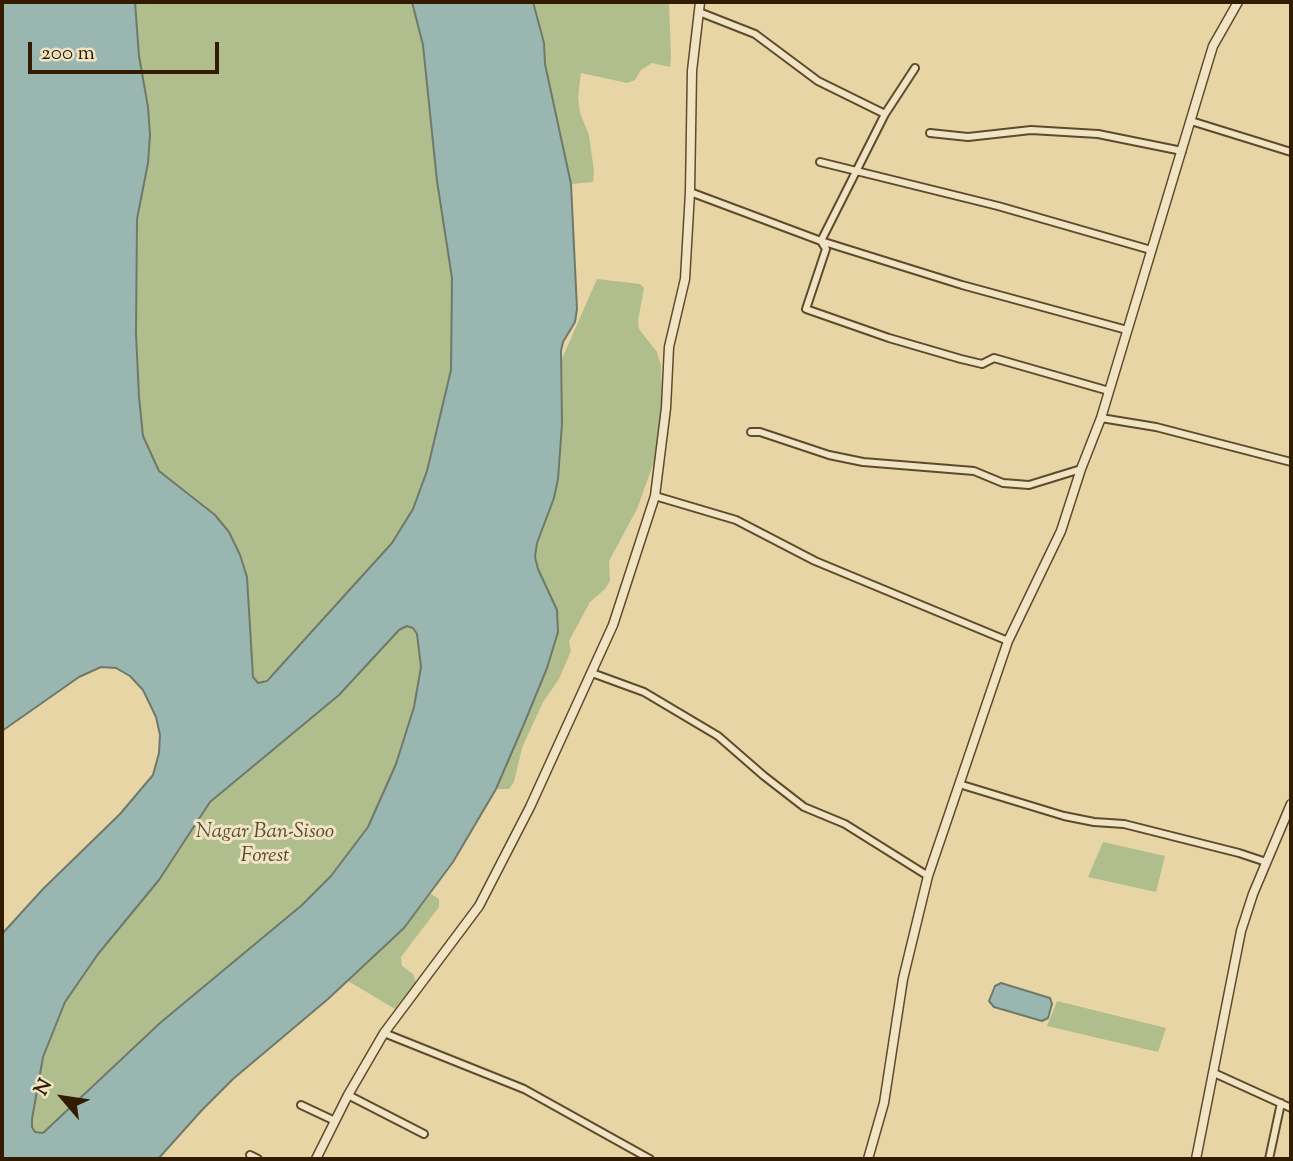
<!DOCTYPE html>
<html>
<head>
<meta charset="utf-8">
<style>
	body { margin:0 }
	#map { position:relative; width:1293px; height:1161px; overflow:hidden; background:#e8d5a6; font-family:"Sorts Mill Goudy",serif }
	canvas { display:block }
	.frame { position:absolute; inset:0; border:4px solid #311c01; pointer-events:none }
	.north { position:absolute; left:28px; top:1063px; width:70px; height:70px; -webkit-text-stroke:5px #f0e4c5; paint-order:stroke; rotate:299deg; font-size:19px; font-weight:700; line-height:28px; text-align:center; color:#311c01 }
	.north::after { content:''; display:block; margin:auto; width:24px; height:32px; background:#311c01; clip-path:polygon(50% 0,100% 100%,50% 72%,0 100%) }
	.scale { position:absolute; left:28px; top:42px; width:191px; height:32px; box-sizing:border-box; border:4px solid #311c01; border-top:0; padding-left:9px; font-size:21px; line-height:24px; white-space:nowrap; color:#311c01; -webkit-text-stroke:5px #f0e4c5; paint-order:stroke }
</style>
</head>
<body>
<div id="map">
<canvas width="1293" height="1161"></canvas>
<div class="frame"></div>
<div class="north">N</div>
<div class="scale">200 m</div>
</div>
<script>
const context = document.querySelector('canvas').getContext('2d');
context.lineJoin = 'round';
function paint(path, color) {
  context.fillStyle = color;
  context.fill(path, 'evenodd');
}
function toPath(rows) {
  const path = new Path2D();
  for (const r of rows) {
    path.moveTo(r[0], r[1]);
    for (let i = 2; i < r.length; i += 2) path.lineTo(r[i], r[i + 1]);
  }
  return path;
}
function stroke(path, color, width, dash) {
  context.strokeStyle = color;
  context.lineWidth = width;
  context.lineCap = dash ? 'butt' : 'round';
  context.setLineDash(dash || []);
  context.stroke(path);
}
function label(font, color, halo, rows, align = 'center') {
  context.font = font + ' "Sorts Mill Goudy",serif';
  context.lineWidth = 6;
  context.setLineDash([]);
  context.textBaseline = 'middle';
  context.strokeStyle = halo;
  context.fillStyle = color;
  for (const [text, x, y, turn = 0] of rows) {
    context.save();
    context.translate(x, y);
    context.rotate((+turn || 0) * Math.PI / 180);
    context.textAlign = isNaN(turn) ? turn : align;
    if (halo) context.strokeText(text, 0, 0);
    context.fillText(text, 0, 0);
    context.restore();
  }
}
const green = toPath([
	[135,2,412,2,423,45,437,181,452,278,451,370,427,471,413,509,392,543,319,626,263,683,258,683,253,677,247,577,182,491,159,471,143,436,139,397,136,334,137,219,148,163,150,135,148,106,139,56],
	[533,2,669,2,671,57,670,67,652,63,641,70,635,80,627,83,581,73,578,97,580,113,589,135,594,171,593,182,571,184,545,63,544,43],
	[597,279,640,284,644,288,638,321,639,329,657,352,661,365,662,409,654,462,637,509,609,561,610,581,605,589,590,602,569,641,571,651,559,679,543,702,522,748,514,782,509,789,496,789,547,668,558,632,535,557,537,543,554,498,558,480,562,424,561,361],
	[407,626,413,628,417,634,421,667,414,707,396,764,368,827,331,876,302,905,160,1023,43,1133,35,1132,32,1127,32,1119,43,1056,65,1002,98,954,159,880,210,802,339,695,399,630],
	[1103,842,1165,856,1156,892,1088,877],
	[431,894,439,899,439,907,401,957,402,966,413,974,416,982,395,1009,348,981,404,928],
	[1057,1001,1166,1028,1158,1052,1047,1026]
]);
const water = toPath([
	[2,2,135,2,139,56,148,107,150,135,148,163,137,219,136,334,139,397,143,436,159,471,215,515,229,532,240,555,247,577,253,677,258,683,267,681,392,543,413,509,427,471,451,370,452,278,437,181,423,45,412,2,533,2,544,43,545,64,571,184,577,309,575,322,563,342,561,351,562,424,558,479,554,498,537,543,535,557,538,569,557,610,558,632,547,668,524,724,496,789,453,862,404,928,328,999,233,1079,202,1110,158,1159,2,1159,2,934,43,889,120,814,153,775,159,753,160,735,156,717,143,690,130,676,116,668,101,667,79,677,2,731,2,2],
	[407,626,413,628,417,634,421,667,414,707,396,764,368,827,331,876,302,905,160,1023,43,1133,35,1132,32,1127,32,1119,43,1057,65,1002,98,954,159,880,210,802,339,695,399,630,407,626],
	[1001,983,1050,998,1052,1004,1048,1018,1042,1021,994,1007,989,1001,995,986,1001,983]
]);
const minor = toPath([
	[699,12,755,34,818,81,885,114,915,68],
	[1191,121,1291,152],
	[930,133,968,137,1031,130,1098,134,1182,151],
	[820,162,998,206,1151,250],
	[690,192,821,241,885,114],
	[821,241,826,249,806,309,889,338,961,359,982,364,994,358,1109,391],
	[821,241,962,285,1127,330],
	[1101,418,1156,427,1291,462],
	[751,432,760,432,829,455,863,462,974,471,1003,483,1029,485,1081,469],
	[655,496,736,520,815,561,1008,641],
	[592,673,644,692,718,736,764,776,804,807,845,824,928,876],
	[959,784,1064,816,1094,822,1124,824,1239,853,1266,862],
	[384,1033,524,1089,650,1159],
	[1214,1073,1291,1108],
	[348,1095,424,1134],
	[301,1105,335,1121],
	[250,1155,258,1159],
	[1269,1159,1281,1103]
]);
const tertiary = toPath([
	[316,1159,348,1095,384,1033,479,906,530,807,613,625,655,496,666,408,669,347,685,279,690,192,692,71,700,2],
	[868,1159,884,1103,903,979,928,876,1008,641,1061,531,1081,469,1101,418,1206,69,1213,46,1238,2],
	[1196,1159,1241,931,1253,894,1291,804]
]);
const parkNames = [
	["Nagar Ban-Sisoo",265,833],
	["Forest",265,857]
];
paint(green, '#afbe8c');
paint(water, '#99b7b0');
stroke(water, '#6f796a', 2);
stroke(minor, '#5f4a2a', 10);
stroke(tertiary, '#5f4a2a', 11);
stroke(minor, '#f0e4c5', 6);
stroke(tertiary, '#f0e4c5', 8);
label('italic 21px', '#574d2b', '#f0e4c5', parkNames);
</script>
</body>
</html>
